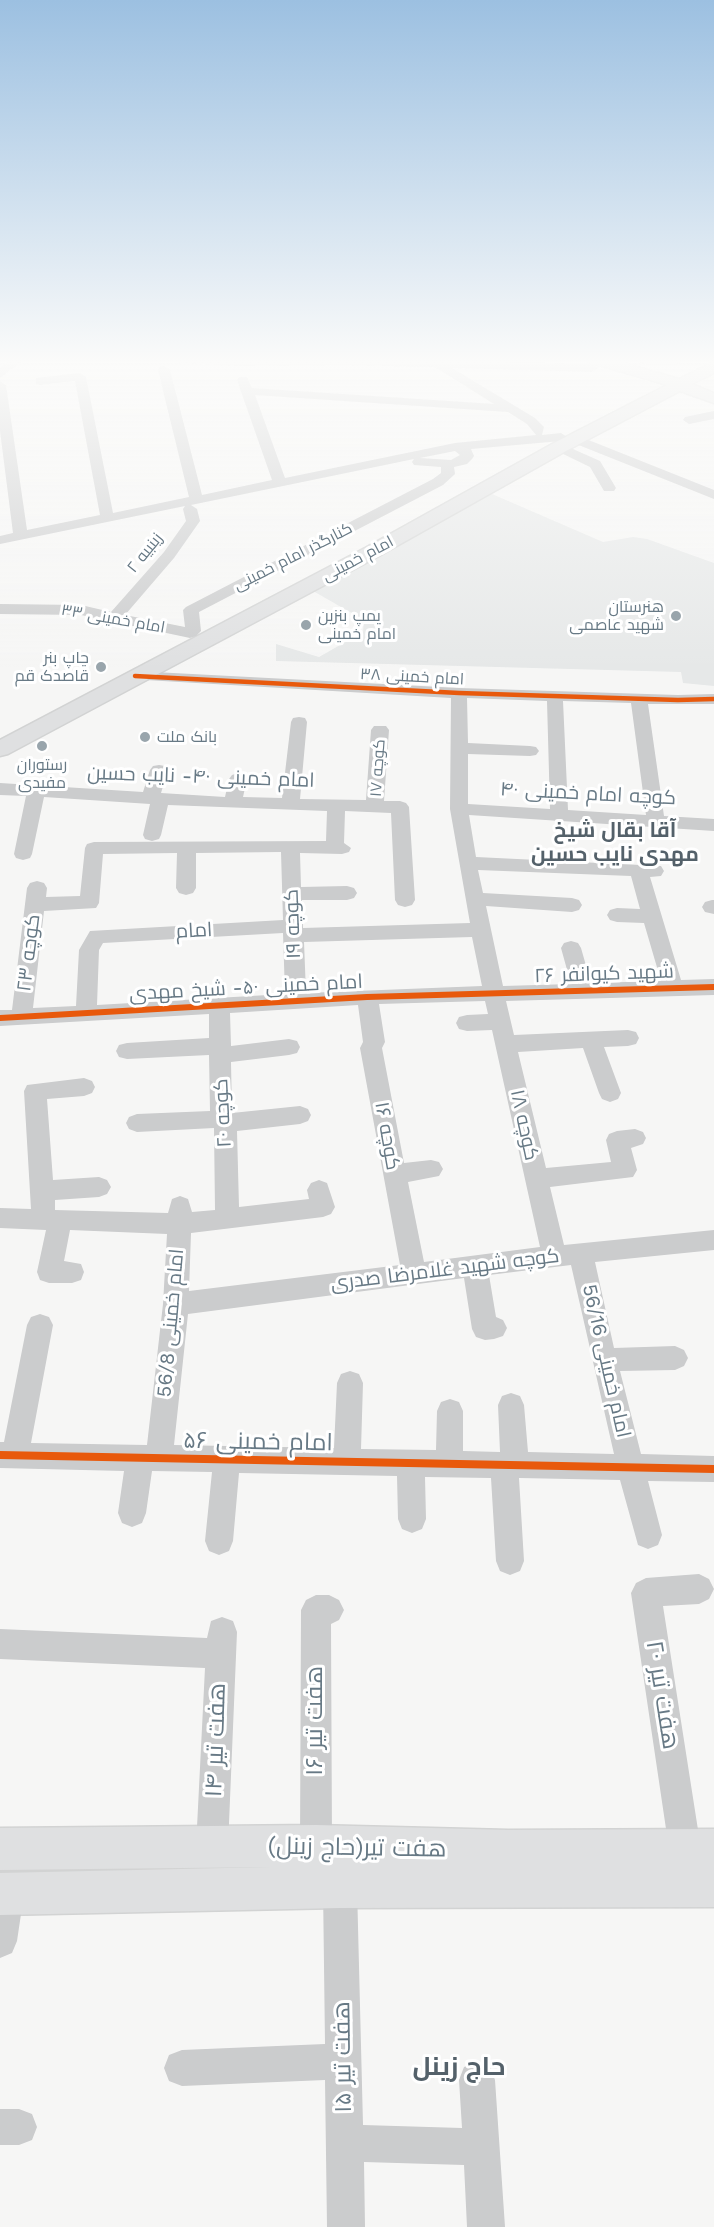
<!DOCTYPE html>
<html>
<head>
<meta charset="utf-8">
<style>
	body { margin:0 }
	canvas { display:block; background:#f6f6f5 }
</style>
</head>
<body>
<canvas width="714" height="2227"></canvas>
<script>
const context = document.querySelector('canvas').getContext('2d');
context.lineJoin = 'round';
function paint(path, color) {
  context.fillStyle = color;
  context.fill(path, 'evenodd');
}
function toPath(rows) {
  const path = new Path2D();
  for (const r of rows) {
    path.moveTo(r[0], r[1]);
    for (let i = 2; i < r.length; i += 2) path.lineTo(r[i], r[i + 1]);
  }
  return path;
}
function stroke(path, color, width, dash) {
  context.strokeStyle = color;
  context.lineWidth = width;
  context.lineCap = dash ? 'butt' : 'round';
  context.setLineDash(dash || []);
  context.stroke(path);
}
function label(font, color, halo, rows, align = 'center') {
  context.font = font + ' "Work Sans",Cairo,sans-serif';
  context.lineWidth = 6;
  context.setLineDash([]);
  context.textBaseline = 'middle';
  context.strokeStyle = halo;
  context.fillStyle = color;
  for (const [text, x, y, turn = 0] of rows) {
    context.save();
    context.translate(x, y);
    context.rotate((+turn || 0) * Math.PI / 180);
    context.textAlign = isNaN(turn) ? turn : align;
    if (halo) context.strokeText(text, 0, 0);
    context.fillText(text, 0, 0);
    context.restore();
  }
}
const built = toPath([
	[492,494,603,542,633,537,647,539,714,563,714,686,683,683,681,672,276,661,276,644,319,657,363,632,364,620,313,591]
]);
const minor = toPath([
	[12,359,25,359,0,378,0,368,12,359],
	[174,359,383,359,592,364,598,368,592,372,452,368,535,418,544,427,542,435,561,433,567,437,561,441,471,449,474,456,472,459,467,464,454,467,455,474,443,485,199,612,201,631,196,636,190,638,81,615,0,614,0,604,81,605,111,612,164,552,186,521,183,509,185,506,0,544,0,536,13,533,0,431,0,381,6,385,27,530,100,515,75,381,40,385,36,384,36,378,80,373,86,377,113,513,189,497,158,370,160,367,164,366,170,370,202,495,272,480,237,380,239,377,247,377,252,388,494,404,435,367,344,365,237,366,180,363,174,359],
	[255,395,508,412,527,424,536,435,455,443,285,478,255,395],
	[455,451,460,455,451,460,420,458,455,451],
	[414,459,412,462,414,465,441,467,441,473,433,479,186,607,183,610,185,627,125,615,174,558,200,521,197,509,191,505,414,459],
	[714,411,714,419,689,424,683,420,685,417,714,411],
	[576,435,714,490,714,499,571,442,570,439,576,435],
	[564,445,600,461,616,488,614,491,604,491,590,467,559,452,557,449,559,446,564,445],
	[135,671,459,688,678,695,714,694,714,704,648,704,664,816,714,819,714,831,469,815,476,857,661,866,664,871,661,876,650,877,681,980,714,979,714,995,506,1001,514,1035,628,1030,636,1032,639,1038,636,1044,628,1046,604,1047,621,1093,618,1099,610,1102,602,1099,599,1093,583,1048,518,1052,546,1168,611,1162,606,1140,609,1134,617,1131,635,1129,643,1132,646,1138,643,1144,631,1148,637,1170,633,1177,550,1187,564,1245,714,1230,714,1250,595,1262,614,1348,675,1346,684,1350,688,1358,684,1366,675,1370,620,1371,641,1454,714,1456,714,1482,648,1481,662,1535,658,1545,648,1549,638,1545,620,1480,519,1478,524,1561,520,1571,510,1575,500,1571,496,1561,491,1478,425,1477,426,1519,422,1529,412,1533,402,1529,398,1519,397,1476,239,1473,233,1541,229,1551,219,1555,209,1551,205,1541,212,1472,152,1471,146,1513,142,1523,132,1527,122,1523,118,1513,124,1471,0,1468,0,1442,4,1442,27,1325,31,1317,40,1314,49,1317,53,1325,31,1443,147,1445,163,1304,167,1234,70,1230,64,1261,81,1264,84,1272,81,1280,72,1283,49,1283,40,1280,37,1272,46,1230,0,1228,0,1208,31,1209,24,1091,27,1085,84,1078,92,1081,95,1087,92,1093,84,1096,47,1099,53,1180,99,1177,107,1180,111,1187,107,1194,99,1197,55,1200,55,1210,168,1213,172,1199,180,1196,188,1199,192,1212,215,1210,214,1128,137,1132,129,1129,126,1123,129,1117,137,1114,210,1111,209,1055,127,1059,119,1057,116,1051,119,1045,127,1043,209,1038,209,1014,0,1026,0,1010,12,1010,27,888,30,883,37,881,44,883,47,888,46,897,80,896,85,848,87,844,94,842,326,841,327,811,168,805,161,835,159,839,152,841,145,839,143,835,150,804,44,797,32,854,30,858,23,860,16,858,14,854,26,796,0,795,0,783,143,792,150,770,153,766,159,765,165,766,168,770,161,793,225,797,229,779,232,775,238,773,244,775,247,779,243,797,282,798,291,722,293,718,299,717,305,718,307,722,300,799,366,800,371,730,374,726,386,726,389,730,384,801,400,801,406,803,409,807,415,900,412,905,405,907,398,905,395,900,391,813,345,811,344,843,351,848,349,852,342,854,300,853,301,887,347,886,354,888,357,893,354,898,347,900,302,900,303,928,470,923,450,809,451,698,129,679,127,676,135,671],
	[467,698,547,701,550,809,468,804,468,754,530,756,536,755,539,751,536,747,530,746,468,743,467,698],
	[563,701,631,703,646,815,568,810,563,701],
	[281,852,283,920,90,931,79,950,76,1006,33,1008,44,911,96,908,99,903,103,854,177,853,176,888,179,893,186,895,193,893,196,888,196,853,281,852],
	[478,870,631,876,640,909,617,908,610,910,607,915,610,920,617,922,644,923,661,981,591,983,581,948,578,943,571,941,564,943,561,948,571,984,503,986,486,906,572,912,579,910,582,905,579,900,572,898,483,893,478,870],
	[283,933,285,994,97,1005,99,950,103,943,283,933],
	[472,937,482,986,306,993,304,942,472,937],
	[485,1001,488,1014,467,1015,459,1017,456,1023,459,1029,467,1031,492,1030,540,1247,424,1262,408,1182,439,1176,443,1169,439,1162,431,1160,404,1163,382,1048,385,1042,379,1004,485,1001],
	[358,1005,363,1042,360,1048,400,1265,189,1291,191,1233,323,1217,331,1214,335,1207,327,1183,319,1180,311,1183,307,1190,309,1199,239,1207,237,1131,300,1124,308,1121,311,1115,308,1109,300,1106,232,1113,231,1062,289,1055,297,1053,300,1047,297,1041,289,1039,231,1046,230,1013,358,1005],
	[571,1265,614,1454,528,1452,524,1405,520,1396,511,1393,502,1396,498,1405,500,1452,463,1451,463,1411,459,1402,450,1399,441,1402,437,1411,436,1450,361,1449,363,1383,359,1374,350,1371,341,1374,337,1383,334,1448,174,1445,188,1314,464,1278,472,1329,476,1337,485,1340,494,1339,503,1336,507,1328,503,1320,496,1317,489,1275,571,1265],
	[712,900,714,900,714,914,705,912,702,907,705,902,712,900],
	[699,1574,709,1579,714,1589,709,1599,699,1604,663,1606,701,1849,697,1861,685,1865,673,1861,669,1849,631,1593,636,1583,646,1578,699,1574],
	[316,1595,329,1595,339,1600,344,1610,339,1620,331,1624,332,1846,328,1858,316,1862,304,1858,300,1846,301,1610,306,1600,316,1595],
	[222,1617,233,1621,237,1632,228,1847,224,1859,212,1863,200,1859,196,1847,205,1668,0,1659,0,1629,207,1638,211,1621,222,1617],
	[340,1870,352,1875,357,1887,363,2125,462,2128,459,2080,464,2067,477,2062,490,2067,495,2080,505,2227,467,2227,464,2165,364,2162,365,2227,327,2227,325,2080,182,2086,169,2081,164,2068,169,2055,182,2050,325,2044,323,1887,328,1875,340,1870],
	[7,1877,19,1882,24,1894,17,1941,12,1953,0,1958,0,1880,7,1877],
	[0,2109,19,2109,32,2114,37,2127,32,2140,19,2145,0,2145,0,2109]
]);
const major = toPath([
	[587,359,609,359,679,379,714,362,714,373,692,384,714,393,714,403,680,391,566,451,379,556,8,754,0,756,0,740,365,548,554,443,667,385,589,362,587,359],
	[640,359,683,359,676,363,647,363,642,362,640,359],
	[316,1825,508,1830,714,1829,714,1907,340,1908,0,1915,0,1873,271,1867,0,1870,0,1828,316,1825]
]);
const cyclewayFar2 = toPath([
	[135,676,459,693,678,700,714,699]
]);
const cyclewayFar1 = toPath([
	[0,1018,367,997,714,987]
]);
const cycleway = toPath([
	[0,1455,714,1469]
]);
const markers = [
	[676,616,6,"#99a5ac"],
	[306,625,6,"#99a5ac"],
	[101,667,6,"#99a5ac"],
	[145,737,6,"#99a5ac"],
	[42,746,6,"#99a5ac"]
];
const farStreetnames = [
	["زینبیه ۲",145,553,-51],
	["کنارگذر امام خمینی",293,557,-27],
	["امام خمینی",358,559,-28],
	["امام خمینی ۳۳",113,619,10],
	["امام خمینی ۳۸",412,677,3],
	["کوچه ۱۷",378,768,-86]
];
const farPoinames = [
	["هنرستان",664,607],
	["شهید عاصمی",664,625],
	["پمپ بنزین",318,616,"left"],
	["امام خمینی",318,634,"left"],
	["چاپ بنر",89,658],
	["قاصدک قم",89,676],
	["بانک ملت",157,737,"left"],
	["رستوران",42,765,"center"],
	["مفیدی",42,783,"center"]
];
const streetNames = [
	["امام خمینی ۴۰- نایب حسین",201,777,2],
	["کوچه امام خمینی ۴۰",588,794,3],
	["کوچه ۱۹",293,924,-92],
	["امام",194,931,-3],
	["کوچه ۲۳",29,953,-83],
	["شهید کیوانفر ۲۶",604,974,-2],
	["امام خمینی ۵۰- شیخ مهدی",246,988,-3],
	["کوچه ۲۰",223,1113,-93],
	["کوچه ۱۸",524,1125,78],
	["کوچه ۱۶",387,1136,80],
	["کوچه شهید غلامرضا صدری",445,1270,-7],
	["امام خمینی 56/8",171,1323,-85],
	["امام خمینی 56/16",606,1361,77]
];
const neighbourhoodNames = [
	["آقا بقال شیخ",615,831],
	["مهدی نایب حسین",615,855]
];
const nearStreetnames = [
	["امام خمینی ۵۶",258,1442,1],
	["هفت تیر ۲۰",662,1695,81],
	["هفت تیر ۱۶",315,1721,-90],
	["هفت تیر ۱۴",216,1740,-88],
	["هفت تیر(حاج زینل)",357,1848,1],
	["هفت تیر ۱۵",343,2057,-91]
];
const nearNeighbourhoodnames = [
	["حاج زینل",459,2067]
];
paint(built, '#e6e8e8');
stroke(major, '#d2d3d3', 3);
paint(minor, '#cbcccd');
paint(major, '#dfe0e1');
stroke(cyclewayFar2, '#e8590c', 4.5);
stroke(cyclewayFar1, '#e8590c', 6);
stroke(cycleway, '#e8590c', 8);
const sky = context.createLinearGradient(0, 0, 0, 670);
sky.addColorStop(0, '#9cc0e1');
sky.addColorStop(0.54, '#fbfbfa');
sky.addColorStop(1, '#fbfbfa00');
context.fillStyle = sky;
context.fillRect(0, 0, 714, 670);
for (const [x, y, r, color] of markers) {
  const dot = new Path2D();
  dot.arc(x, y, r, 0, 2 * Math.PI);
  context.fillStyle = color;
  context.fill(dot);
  stroke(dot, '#fff', 2);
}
label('16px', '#677985', '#fff', farStreetnames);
label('16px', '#677985', '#fff', farPoinames, 'right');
label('20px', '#677985', '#fff', streetNames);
label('bold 21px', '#54616a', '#fff', neighbourhoodNames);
label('24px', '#677985', '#fff', nearStreetnames);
label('bold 26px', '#54616a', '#fff', nearNeighbourhoodnames);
</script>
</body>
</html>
